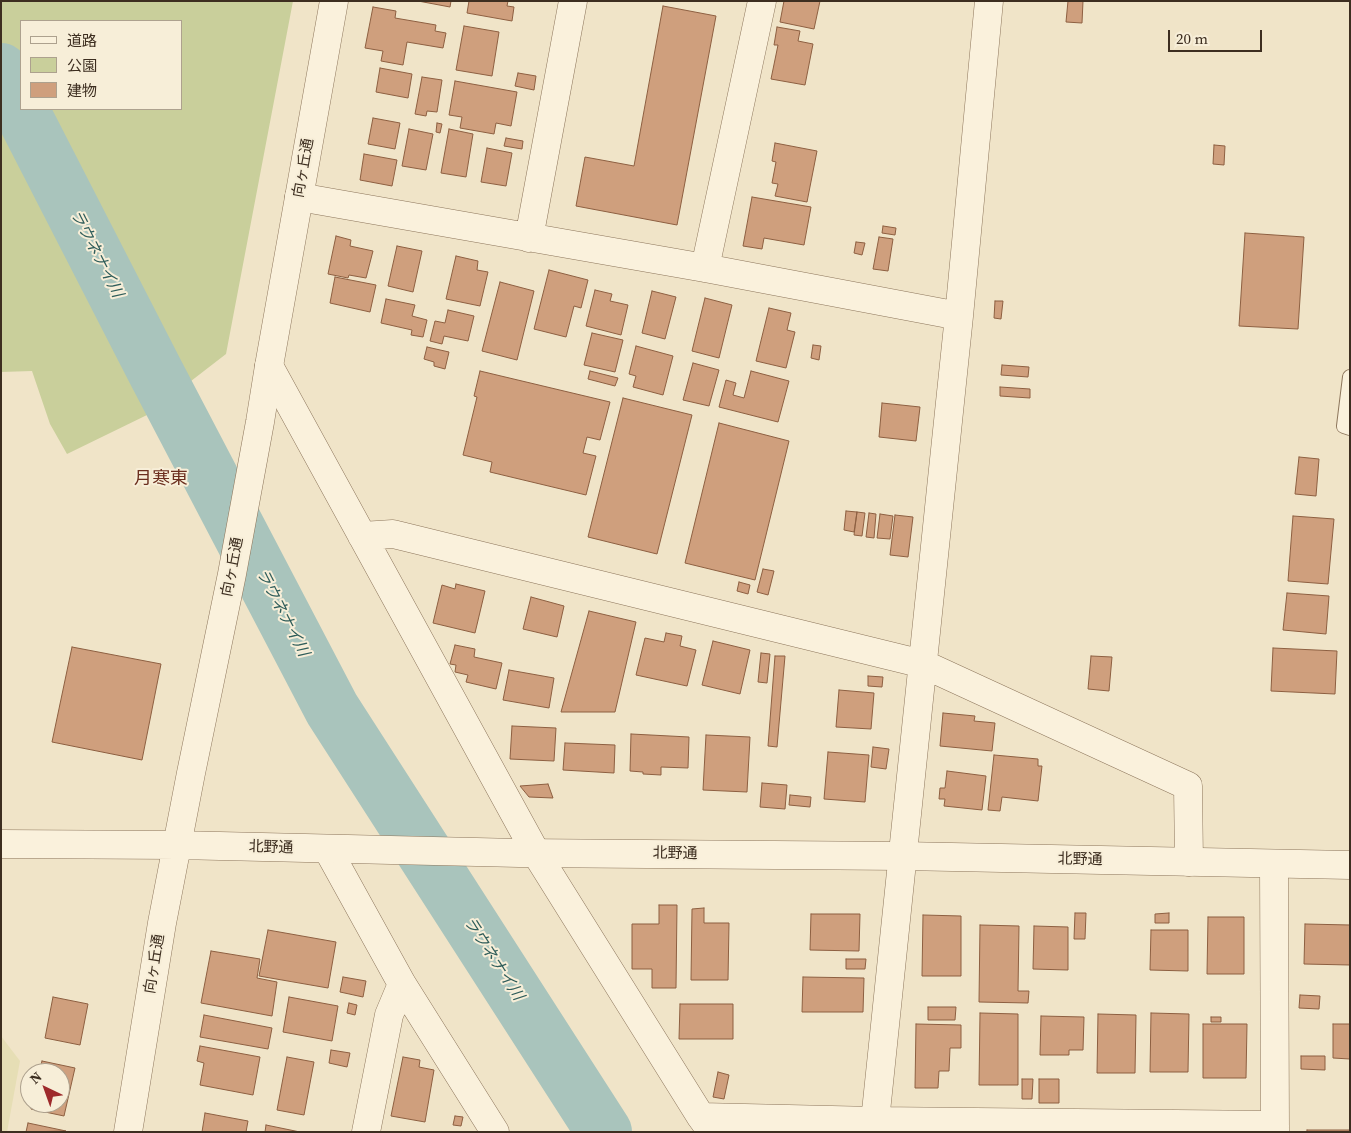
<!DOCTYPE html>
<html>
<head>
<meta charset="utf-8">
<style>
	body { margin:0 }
	#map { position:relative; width:1351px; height:1133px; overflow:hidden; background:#f0e4c8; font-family:"Source Serif 4","Noto Sans JP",serif }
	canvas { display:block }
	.frame { position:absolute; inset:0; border:2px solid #3d2e20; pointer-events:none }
	.legend { position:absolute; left:20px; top:20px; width:162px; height:90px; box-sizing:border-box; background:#f7eed8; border:1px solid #ada18e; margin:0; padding:6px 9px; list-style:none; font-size:15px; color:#3d2e20 }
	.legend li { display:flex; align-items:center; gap:10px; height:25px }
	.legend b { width:25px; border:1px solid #ada18e }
	.north { position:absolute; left:20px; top:1063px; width:50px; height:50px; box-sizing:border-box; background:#f7eed8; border:1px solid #ada18e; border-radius:50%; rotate:318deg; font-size:14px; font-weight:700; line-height:20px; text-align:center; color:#3d2e20 }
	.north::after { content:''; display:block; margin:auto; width:18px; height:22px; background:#9e2a2b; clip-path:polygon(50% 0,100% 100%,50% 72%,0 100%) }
	.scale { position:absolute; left:1168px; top:30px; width:94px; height:22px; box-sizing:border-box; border:2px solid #3d2e20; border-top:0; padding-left:6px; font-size:15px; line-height:18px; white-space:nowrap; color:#3d2e20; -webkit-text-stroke:4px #f7eed8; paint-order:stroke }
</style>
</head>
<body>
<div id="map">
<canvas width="1351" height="1133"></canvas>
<div class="frame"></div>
<ul class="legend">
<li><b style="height:6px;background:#faf1dc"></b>道路</li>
<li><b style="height:14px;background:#c9cf9b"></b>公園</li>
<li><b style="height:14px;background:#cf9f7d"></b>建物</li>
</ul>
<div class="north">N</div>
<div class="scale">20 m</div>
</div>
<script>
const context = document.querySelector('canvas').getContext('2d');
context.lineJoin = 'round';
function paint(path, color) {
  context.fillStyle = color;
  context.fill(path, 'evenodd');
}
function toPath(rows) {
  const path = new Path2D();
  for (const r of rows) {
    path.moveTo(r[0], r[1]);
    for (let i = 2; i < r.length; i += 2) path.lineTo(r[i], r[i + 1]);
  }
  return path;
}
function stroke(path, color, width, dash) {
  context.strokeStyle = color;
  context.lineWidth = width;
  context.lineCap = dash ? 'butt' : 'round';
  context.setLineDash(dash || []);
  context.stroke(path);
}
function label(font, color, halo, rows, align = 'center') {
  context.font = font + ' "Source Serif 4","Noto Sans JP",serif';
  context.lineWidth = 4;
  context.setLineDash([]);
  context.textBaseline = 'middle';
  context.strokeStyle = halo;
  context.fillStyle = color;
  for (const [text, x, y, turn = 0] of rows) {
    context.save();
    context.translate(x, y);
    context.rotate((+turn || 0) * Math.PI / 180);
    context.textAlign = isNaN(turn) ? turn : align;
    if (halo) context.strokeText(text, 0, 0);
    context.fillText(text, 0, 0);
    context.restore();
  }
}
const farmland = toPath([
	[1,1036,20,1061,7,1132,1,1132]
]);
const green = toPath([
	[1,1,293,1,226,354,147,415,67,454,50,424,32,371,1,372],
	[21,21,181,21,181,109,21,109]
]);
const river = toPath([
	[1,71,155,371,332,709,604,1132]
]);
const building = toPath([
	[418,1,451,1,450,7,418,1],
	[469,1,508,1,507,6,514,7,512,21,467,13,469,1],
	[784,1,820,1,814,29,780,22,784,1],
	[1068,1,1083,1,1082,23,1066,22,1068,1],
	[663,6,716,16,677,225,576,206,585,157,634,166,663,6],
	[373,7,396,11,395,18,436,25,435,31,446,33,443,48,407,42,403,65,381,61,383,51,365,48,373,7],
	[464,26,499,32,492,76,456,70,464,26],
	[777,27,800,31,798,41,813,44,805,85,771,79,778,45,774,45,777,27],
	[380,68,412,74,408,98,376,92,380,68],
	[518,73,536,76,534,90,515,86,518,73],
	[422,77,442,80,437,112,427,111,426,116,415,114,422,77],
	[455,81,517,92,511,126,496,123,494,134,460,128,462,117,449,115,455,81],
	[373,118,400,123,395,149,368,144,373,118],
	[437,123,442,124,440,133,436,132,437,123],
	[409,129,433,134,426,170,402,166,409,129],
	[449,129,473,134,466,177,441,173,449,129],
	[506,138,523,141,522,149,504,146,506,138],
	[775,143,817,151,807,202,775,196,778,184,772,183,776,162,772,161,775,143],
	[1214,145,1225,146,1224,165,1213,164,1214,145],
	[487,148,512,153,506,186,481,182,487,148],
	[364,154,397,160,392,186,360,180,364,154],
	[752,197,811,207,804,245,764,238,762,249,743,246,752,197],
	[883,226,896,228,895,235,882,233,883,226],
	[1245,233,1304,237,1298,329,1239,326,1245,233],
	[336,236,351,240,350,246,373,251,366,278,349,275,348,278,328,274,336,236],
	[879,237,893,239,888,271,873,269,879,237],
	[856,242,865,243,862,255,854,253,856,242],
	[397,246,422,251,413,292,388,286,397,246],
	[456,256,478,261,477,270,488,272,480,306,446,299,456,256],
	[549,270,588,280,581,308,574,306,566,337,534,329,549,270],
	[335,277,376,285,370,312,330,303,335,277],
	[500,282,534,291,517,360,482,351,500,282],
	[595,290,612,294,610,301,628,305,621,335,586,326,595,290],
	[652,291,676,297,665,339,642,333,652,291],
	[705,298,732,305,719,358,692,351,705,298],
	[386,299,415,305,412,316,427,320,423,337,411,335,412,330,381,323,386,299],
	[995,301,1003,301,1001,319,994,318,995,301],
	[769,308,791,313,787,330,795,332,786,368,756,361,769,308],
	[448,310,474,316,468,341,444,336,442,344,430,341,435,321,445,323,448,310],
	[592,333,623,340,615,372,584,365,592,333],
	[813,345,821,346,819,360,811,358,813,345],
	[636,346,673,356,663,395,633,387,636,376,629,374,636,346],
	[427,347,449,352,445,369,434,366,434,362,424,359,427,347],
	[693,363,719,370,709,406,683,400,693,363],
	[1002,365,1029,367,1028,377,1001,375,1002,365],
	[480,371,610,402,600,440,587,437,583,453,596,456,586,495,490,472,492,462,463,455,477,397,474,396,480,371],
	[590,371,618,378,615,386,588,379,590,371],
	[751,371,789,381,778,422,719,407,726,380,736,383,733,395,744,398,751,371],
	[1000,387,1030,389,1030,398,1000,396,1000,387],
	[623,398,692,415,657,554,588,537,623,398],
	[882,403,920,407,916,441,879,437,882,403],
	[719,423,789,441,755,580,685,563,719,423],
	[1299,457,1319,459,1316,496,1295,494,1299,457],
	[846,511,857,512,854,532,844,530,846,511],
	[857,512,865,513,862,536,854,535,857,512],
	[869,513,876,514,874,538,866,537,869,513],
	[880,514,893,516,890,539,877,538,880,514],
	[895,515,913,517,908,557,890,555,895,515],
	[1293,516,1334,519,1328,584,1288,581,1293,516],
	[763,569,774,571,768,595,757,592,763,569],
	[739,582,750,585,748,594,737,591,739,582],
	[456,584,485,591,475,633,433,623,442,585,455,589,456,584],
	[1287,593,1329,596,1326,634,1283,630,1287,593],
	[531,597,564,606,557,637,523,629,531,597],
	[589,611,636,622,615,712,561,712,589,611],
	[666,633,682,636,680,646,696,650,687,686,636,675,645,638,664,642,666,633],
	[713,641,750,650,740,694,702,685,713,641],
	[455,645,475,649,474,657,502,663,496,689,466,682,468,675,455,672,456,665,450,664,455,645],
	[72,647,161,664,142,760,52,742,72,647],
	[1273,648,1337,651,1335,694,1271,691,1273,648],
	[761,653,770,654,767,683,758,682,761,653],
	[775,656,785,656,777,747,768,746,775,656],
	[1091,656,1112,657,1109,691,1088,689,1091,656],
	[509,670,554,678,549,708,503,700,509,670],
	[868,676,883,677,882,687,868,686,868,676],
	[839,690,874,693,871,729,836,727,839,690],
	[943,713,975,716,974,721,995,723,992,751,940,746,943,713],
	[512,726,556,728,554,761,510,759,512,726],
	[631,734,689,737,688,768,661,767,661,775,643,774,643,772,630,771,631,734],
	[706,735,750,737,747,792,703,790,706,735],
	[565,743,615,745,614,773,563,770,565,743],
	[873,747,889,749,886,769,871,767,873,747],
	[828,752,869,755,865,802,824,799,828,752],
	[994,755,1038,759,1038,766,1042,766,1038,801,1002,797,1000,811,988,810,994,755],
	[947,771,986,776,982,810,944,806,945,799,939,799,940,788,945,788,947,771],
	[762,783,787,785,785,809,760,807,762,783],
	[548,784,553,798,529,797,520,786,548,784],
	[790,795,811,797,810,807,789,805,790,795],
	[659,905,677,905,676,988,652,988,652,969,632,969,632,924,659,924,659,905],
	[704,908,704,923,729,923,728,980,691,980,692,909,704,908],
	[1075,913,1086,913,1085,939,1074,939,1075,913],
	[1169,913,1169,923,1155,923,1155,914,1169,913],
	[811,914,860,914,859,951,810,950,811,914],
	[923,915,961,916,961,976,922,976,923,915],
	[1208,917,1244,917,1244,974,1207,974,1208,917],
	[1305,924,1350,925,1350,965,1304,964,1305,924],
	[980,925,1019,926,1018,991,1029,991,1028,1003,979,1002,980,925],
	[1034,926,1068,927,1068,970,1033,969,1034,926],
	[268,930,336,942,328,988,259,976,268,930],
	[1151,930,1188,930,1188,971,1150,970,1151,930],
	[211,951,260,959,257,978,277,982,272,1016,201,1003,211,951],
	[846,959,866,959,865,969,846,969,846,959],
	[343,977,366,981,363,997,340,992,343,977],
	[803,977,864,978,863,1012,802,1012,803,977],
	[1300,995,1320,996,1319,1009,1299,1008,1300,995],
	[53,997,88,1004,80,1045,45,1038,53,997],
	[289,997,338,1006,332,1041,283,1032,289,997],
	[349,1003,357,1005,355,1015,347,1013,349,1003],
	[680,1004,733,1004,733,1039,679,1039,680,1004],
	[928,1007,956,1007,955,1020,928,1020,928,1007],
	[980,1013,1018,1014,1018,1085,979,1085,980,1013],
	[1151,1013,1189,1014,1188,1072,1150,1072,1151,1013],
	[1098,1014,1136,1015,1135,1073,1097,1073,1098,1014],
	[204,1015,272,1028,268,1049,200,1037,204,1015],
	[1041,1016,1084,1017,1083,1050,1069,1050,1069,1055,1040,1055,1041,1016],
	[1211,1017,1221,1017,1221,1022,1211,1022,1211,1017],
	[916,1024,961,1025,961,1048,950,1048,949,1071,939,1071,938,1088,915,1088,916,1024],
	[1203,1024,1247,1024,1246,1078,1203,1078,1203,1024],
	[1333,1024,1350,1024,1350,1059,1333,1058,1333,1024],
	[200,1046,260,1057,253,1095,200,1085,204,1063,197,1061,200,1046],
	[331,1050,350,1053,347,1067,329,1063,331,1050],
	[1301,1056,1325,1056,1325,1070,1301,1069,1301,1056],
	[287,1057,314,1062,304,1115,277,1110,287,1057],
	[403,1057,420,1060,419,1067,434,1070,425,1122,391,1116,403,1057],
	[42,1061,75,1068,64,1116,31,1109,32,1103,60,1103,60,1073,39,1073,42,1061],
	[718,1072,729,1075,724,1099,713,1097,718,1072],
	[1022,1079,1033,1079,1032,1099,1022,1099,1022,1079],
	[1039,1079,1059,1079,1059,1103,1039,1103,1039,1079],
	[205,1113,248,1121,246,1132,202,1132,205,1113],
	[455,1116,463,1117,461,1126,453,1125,455,1116],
	[28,1123,66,1131,26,1132,28,1123],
	[266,1125,300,1132,265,1132,266,1125],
	[1307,1130,1350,1130,1350,1132,1307,1132,1307,1130]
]);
const service = toPath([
	[1350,377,1344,426,1350,428]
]);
const minor = toPath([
	[299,197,705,268,959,316],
	[529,238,573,1],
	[705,268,762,1],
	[269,366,536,853,701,1117,712,1132],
	[362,536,393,534,923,664,1188,786,1189,862],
	[328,850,402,984,495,1132],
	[1274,864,1275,1132],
	[701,1117,875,1121,1275,1125],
	[875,1121,959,316,989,1],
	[366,1132,389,1015,402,984]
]);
const tertiary = toPath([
	[1,844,177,845,519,853,902,856,1350,865],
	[128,1132,162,923,191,773,232,574,260,422,269,366,334,1]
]);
const streetNames = [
	["向ヶ丘通",304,168,-80],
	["向ヶ丘通",233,567,-79],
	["北野通",271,848,2],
	["北野通",675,854,1],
	["北野通",1080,860,1],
	["向ヶ丘通",155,964,-81]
];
const waterNames = [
	["ラウネナイ川",96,254,63],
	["ラウネナイ川",282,613,63],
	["ラウネナイ川",493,959,57]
];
const quarterNames = [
	["月寒東",161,479]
];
paint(farmland, '#e6deb5');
paint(green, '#c9cf9b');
stroke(river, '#a9c4bc', 56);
paint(building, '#cf9f7d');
stroke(building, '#8d5f41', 1);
stroke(service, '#8d765c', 16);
stroke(minor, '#8d765c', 29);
stroke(tertiary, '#8d765c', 29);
stroke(service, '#faf1dc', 14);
stroke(minor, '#faf1dc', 28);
stroke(tertiary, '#faf1dc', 28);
label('15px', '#3d2e20', '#f7eed8', streetNames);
label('italic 16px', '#2f5d5a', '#f7eed8', waterNames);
label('18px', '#6b2e1e', '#f7eed8', quarterNames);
</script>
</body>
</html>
